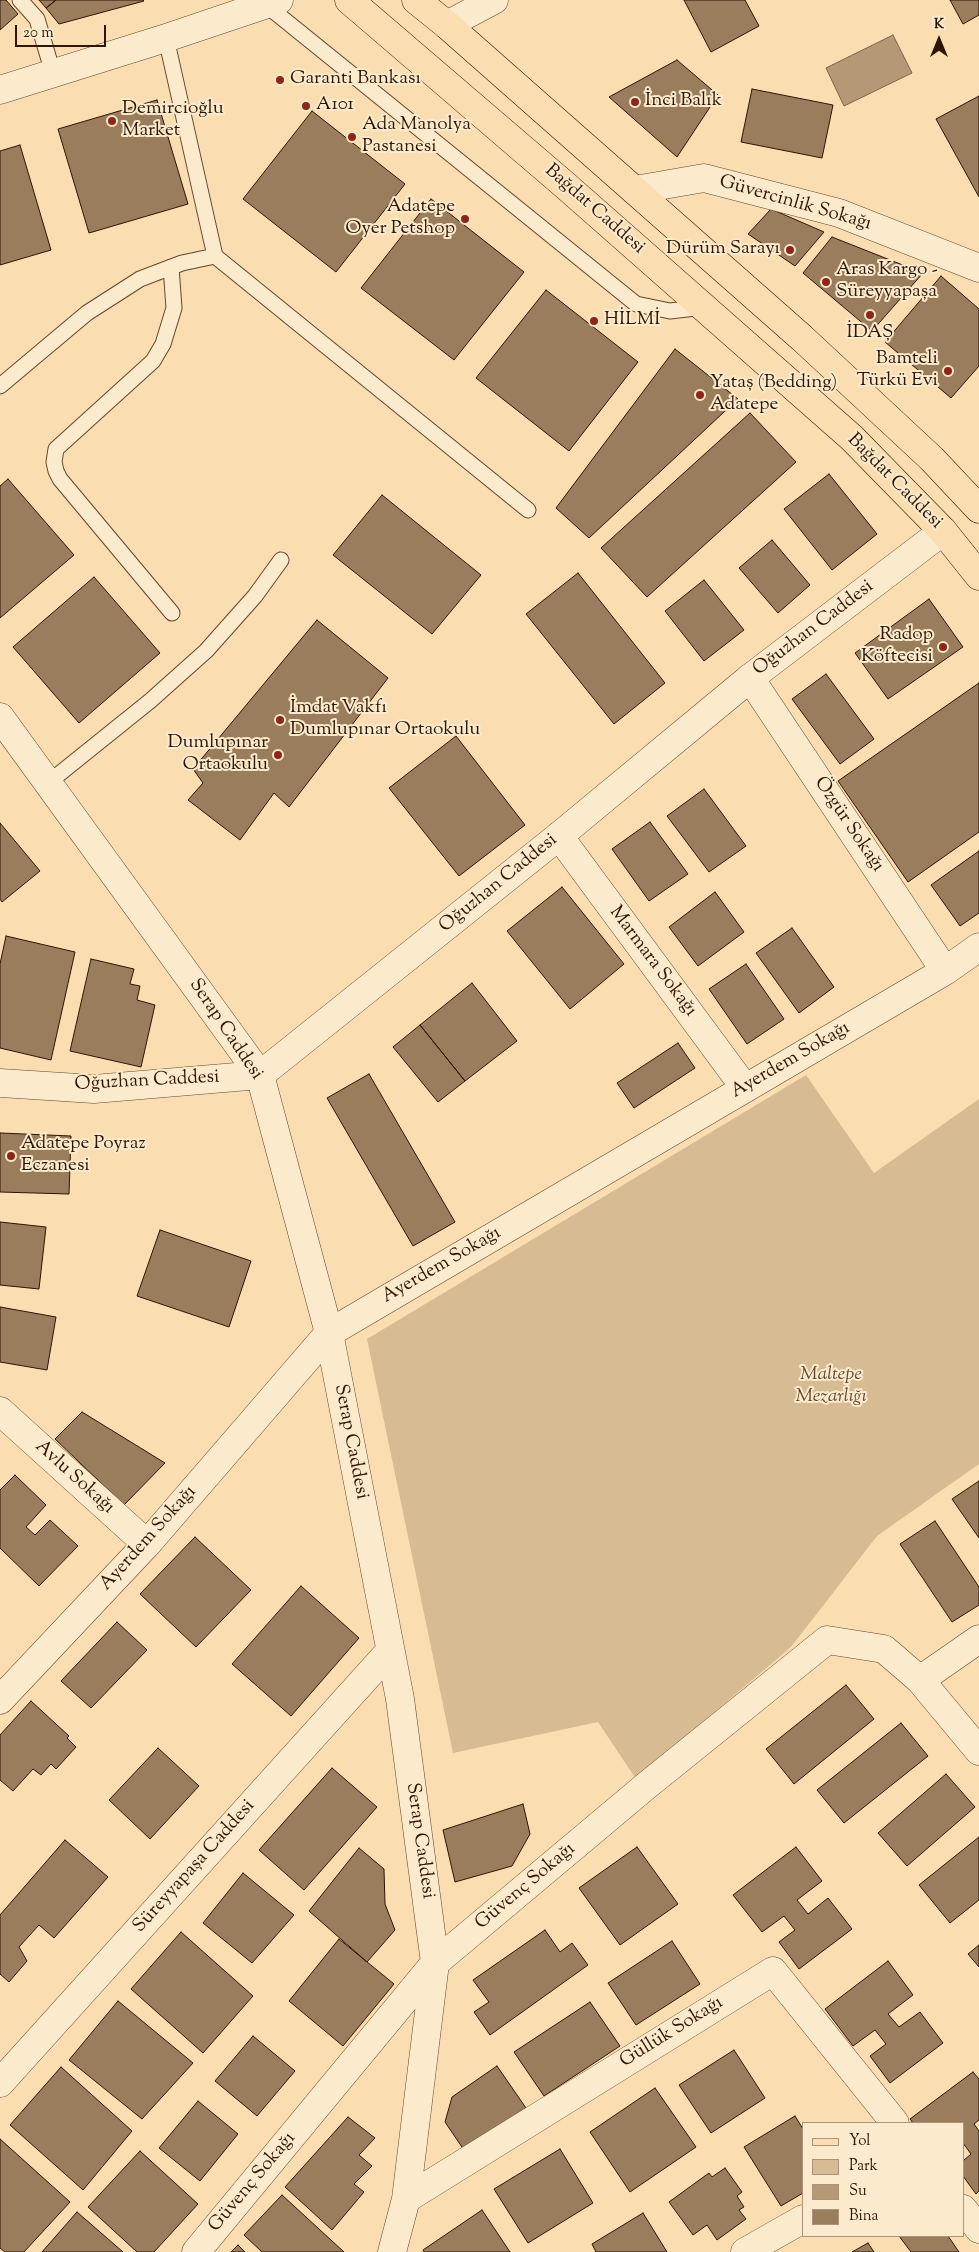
<!DOCTYPE html>
<html>
<head>
<meta charset="utf-8">
<style>
	body { margin:0 }
	#map { position:relative; width:979px; height:2252px; overflow:hidden; background:#fadeb1; font-family:"Sorts Mill Goudy",serif }
	canvas { display:block }
	.legend { position:absolute; left:802px; top:2122px; width:162px; height:115px; box-sizing:border-box; background:#fceacc; border:1px solid #aa947b; margin:0; padding:6px 9px; list-style:none; font-size:15px; color:#2f1402 }
	.legend li { display:flex; align-items:center; gap:10px; height:25px }
	.legend b { width:25px; border:1px solid #aa947b }
	.north { position:absolute; left:914px; top:15px; width:50px; height:50px; -webkit-text-stroke:4px #fceacc; paint-order:stroke; rotate:0deg; font-size:14px; font-weight:700; line-height:20px; text-align:center; color:#2f1402 }
	.north::after { content:''; display:block; margin:auto; width:18px; height:22px; background:#2f1402; clip-path:polygon(50% 0,100% 100%,50% 72%,0 100%) }
	.scale { position:absolute; left:15px; top:25px; width:91px; height:22px; box-sizing:border-box; border:2px solid #2f1402; border-top:0; padding-left:6px; font-size:15px; line-height:18px; white-space:nowrap; color:#2f1402; -webkit-text-stroke:4px #fceacc; paint-order:stroke }
</style>
</head>
<body>
<div id="map">
<canvas width="979" height="2252"></canvas>
<ul class="legend">
<li><b style="height:6px;background:#fadeb1"></b>Yol</li>
<li><b style="height:14px;background:#d7bc93"></b>Park</li>
<li><b style="height:14px;background:#b59976"></b>Su</li>
<li><b style="height:14px;background:#997d5d"></b>Bina</li>
</ul>
<div class="north">K</div>
<div class="scale">20 m</div>
</div>
<script>
const context = document.querySelector('canvas').getContext('2d');
context.lineJoin = 'round';
function paint(path, color) {
  context.fillStyle = color;
  context.fill(path, 'evenodd');
}
function toPath(rows) {
  const path = new Path2D();
  for (const r of rows) {
    path.moveTo(r[0], r[1]);
    for (let i = 2; i < r.length; i += 2) path.lineTo(r[i], r[i + 1]);
  }
  return path;
}
function stroke(path, color, width, dash) {
  context.strokeStyle = color;
  context.lineWidth = width;
  context.lineCap = dash ? 'butt' : 'round';
  context.setLineDash(dash || []);
  context.stroke(path);
}
function label(font, color, halo, rows, align = 'center') {
  context.font = font + ' "Sorts Mill Goudy",serif';
  context.lineWidth = 4;
  context.setLineDash([]);
  context.textBaseline = 'middle';
  context.strokeStyle = halo;
  context.fillStyle = color;
  for (const [text, x, y, turn = 0] of rows) {
    context.save();
    context.translate(x, y);
    context.rotate((+turn || 0) * Math.PI / 180);
    context.textAlign = isNaN(turn) ? turn : align;
    if (halo) context.strokeText(text, 0, 0);
    context.fillText(text, 0, 0);
    context.restore();
  }
}
const green = toPath([
	[806,1075,874,1173,979,1099,979,1464,877,1536,791,1647,636,1779,598,1722,453,1753,367,1339]
]);
const water = toPath([
	[893,35,912,73,844,106,826,68,893,35]
]);
const building = toPath([
	[0,0,6,0,18,14,0,30,0,0],
	[39,0,56,0,46,8,39,0],
	[56,0,143,0,144,1,59,24,46,8,56,0],
	[684,0,745,0,759,26,711,52,684,0],
	[950,0,979,0,979,15,963,24,950,0],
	[677,60,718,95,677,157,609,97,677,60],
	[752,89,833,105,822,158,741,142,752,89],
	[979,96,979,197,936,119,979,96],
	[157,100,188,204,89,233,58,129,157,100],
	[312,111,405,184,336,272,243,199,312,111],
	[20,145,51,250,0,265,0,151,20,145],
	[431,199,524,272,454,360,361,288,431,199],
	[771,209,824,232,795,266,748,234,771,209],
	[832,237,923,273,872,331,803,273,832,237],
	[941,276,979,309,979,366,951,398,885,342,941,276],
	[546,290,638,362,569,451,476,378,546,290],
	[675,349,738,399,589,538,556,508,675,349],
	[750,413,796,462,647,597,601,548,750,413],
	[829,474,877,534,832,570,784,509,829,474],
	[8,479,74,555,0,618,0,486,8,479],
	[382,495,481,575,432,634,333,555,382,495],
	[772,540,810,585,778,613,739,568,772,540],
	[578,573,665,683,614,724,526,614,578,573],
	[94,577,160,653,79,723,13,647,94,577],
	[704,580,744,630,704,661,665,611,704,580],
	[929,599,963,647,888,699,855,653,929,599],
	[317,620,388,678,289,807,274,793,240,840,188,800,203,783,193,769,317,620],
	[826,674,874,739,840,764,792,699,826,674],
	[979,683,979,832,908,882,838,781,979,683],
	[456,736,525,825,459,876,389,788,456,736],
	[704,789,746,846,709,872,667,816,704,789],
	[650,822,688,874,649,901,612,849,650,822],
	[0,823,40,871,2,902,0,899,0,823],
	[979,851,979,913,960,926,931,885,979,851],
	[562,887,624,964,570,1009,507,931,562,887],
	[715,892,744,932,698,966,669,927,715,892],
	[792,928,834,987,799,1013,756,953,792,928],
	[6,936,75,952,51,1060,0,1048,0,964,6,936],
	[91,959,134,969,130,984,140,986,137,1000,155,1005,141,1067,70,1051,91,959],
	[746,964,784,1019,747,1044,709,989,746,964],
	[472,983,517,1041,465,1081,420,1025,472,983],
	[420,1025,465,1081,438,1102,393,1047,420,1025],
	[678,1043,695,1068,634,1108,617,1083,678,1043],
	[369,1074,455,1222,413,1246,327,1098,369,1074],
	[0,1133,71,1136,69,1194,0,1192,0,1133],
	[0,1222,46,1227,39,1289,0,1285,0,1222],
	[160,1230,251,1261,229,1327,137,1296,160,1230],
	[0,1307,56,1317,47,1370,0,1362,0,1307],
	[82,1412,165,1463,124,1505,55,1439,82,1412],
	[15,1475,46,1505,26,1527,35,1535,50,1520,78,1546,39,1586,0,1548,0,1490,15,1475],
	[979,1481,979,1538,952,1499,979,1481],
	[935,1521,979,1587,979,1605,952,1622,900,1544,935,1521],
	[195,1537,251,1590,196,1647,140,1594,195,1537],
	[301,1586,359,1638,291,1716,232,1664,301,1586],
	[117,1622,147,1650,91,1708,61,1681,117,1622],
	[846,1685,874,1719,794,1784,766,1749,846,1685],
	[31,1701,69,1736,67,1738,76,1747,56,1769,51,1764,41,1775,33,1769,13,1791,0,1780,0,1735,31,1701],
	[901,1723,928,1756,844,1823,817,1790,901,1723],
	[158,1748,199,1786,150,1839,109,1800,158,1748],
	[332,1768,377,1807,304,1890,259,1850,332,1768],
	[946,1774,975,1807,907,1866,878,1833,946,1774],
	[523,1804,530,1834,512,1866,455,1882,443,1830,523,1804],
	[979,1837,979,1900,950,1923,919,1885,979,1837],
	[65,1840,108,1877,54,1938,39,1925,19,1947,27,1961,9,1982,0,1974,0,1915,65,1840],
	[637,1847,678,1904,620,1945,579,1888,637,1847],
	[796,1847,822,1881,797,1900,808,1914,828,1898,852,1929,799,1969,779,1942,795,1930,784,1916,762,1932,733,1895,796,1847],
	[359,1848,384,1869,385,1904,395,1930,367,1962,309,1911,359,1848],
	[243,1873,294,1915,252,1963,203,1923,243,1873],
	[545,1930,560,1952,572,1943,588,1965,490,2035,474,2012,489,2002,473,1980,545,1930],
	[181,1932,253,1996,203,2053,131,1989,181,1932],
	[339,1939,394,1984,343,2046,289,2001,339,1939],
	[672,1941,700,1984,636,2025,608,1983,672,1941],
	[979,1945,979,1967,968,1954,979,1945],
	[888,1961,913,1995,888,2014,899,2027,920,2012,943,2043,890,2083,870,2056,886,2044,875,2030,853,2046,825,2009,888,1961],
	[118,2001,193,2063,142,2119,69,2060,118,2001],
	[590,2002,620,2046,544,2096,514,2052,590,2002],
	[253,2036,295,2071,257,2116,215,2081,253,2036],
	[734,2050,765,2098,711,2133,679,2085,734,2050],
	[497,2066,526,2108,464,2150,445,2122,452,2097,497,2066],
	[61,2067,132,2131,83,2190,10,2125,61,2067],
	[973,2072,979,2079,979,2120,974,2124,979,2131,979,2191,976,2194,963,2176,963,2161,971,2154,963,2143,963,2123,913,2123,910,2119,973,2072],
	[655,2088,696,2147,630,2192,590,2132,655,2088],
	[198,2101,238,2134,200,2181,159,2148,198,2101],
	[795,2116,803,2129,803,2193,781,2206,744,2147,795,2116],
	[348,2117,375,2138,359,2155,372,2166,354,2184,364,2192,332,2230,285,2187,348,2117],
	[0,2139,70,2202,24,2252,5,2252,0,2248,0,2139],
	[560,2149,593,2203,528,2243,494,2189,560,2149],
	[140,2151,198,2204,154,2252,137,2252,88,2207,140,2151],
	[725,2168,742,2192,737,2196,744,2207,739,2210,746,2219,717,2240,707,2225,693,2235,669,2202,709,2173,712,2177,725,2168],
	[282,2195,344,2252,262,2252,244,2235,282,2195],
	[482,2210,510,2252,424,2252,423,2250,482,2210],
	[77,2212,123,2252,42,2252,77,2212],
	[643,2213,667,2252,596,2252,592,2244,643,2213],
	[899,2236,948,2236,959,2252,911,2252,899,2236],
	[868,2243,874,2252,852,2252,868,2243],
	[238,2245,245,2252,231,2252,238,2245]
]);
const service = toPath([
	[20,0,37,19,53,73],
	[266,5,636,304,670,311,704,307],
	[166,38,215,256,528,510],
	[171,267,174,308,163,344,153,361,56,449,54,462,56,471,60,479,172,613],
	[0,386,87,313,140,279,182,263,215,256],
	[48,783,150,701,206,651,255,596,281,560]
]);
const minor = toPath([
	[447,25,494,0],
	[635,190,704,178,839,213,979,268],
	[750,678,945,971],
	[559,836,745,1088],
	[0,1083,94,1089,260,1075,329,1333,400,1699,435,1963,406,2199,392,2252],
	[0,1411,147,1544],
	[920,1680,979,1639],
	[0,1700,147,1544,329,1333,945,971,979,947],
	[0,2083,390,1651],
	[406,2199,773,1971,895,2123],
	[963,2209,979,2229],
	[196,2252,435,1963,646,1786,827,1640,884,1649,920,1680,979,1751],
	[745,2252,803,2219]
]);
const tertiary = toPath([
	[0,90,166,38,279,0],
	[0,717,260,1075,559,836,750,678,943,531]
]);
const primary = toPath([
	[349,0,566,186,852,438,943,531,979,576],
	[416,0,447,25,802,338,932,459,979,509]
]);
const markers = [
	[280,80,5,"#8f2418"],
	[635,102,5,"#8f2418"],
	[306,106,5,"#8f2418"],
	[112,121,5,"#8f2418"],
	[352,137,5,"#8f2418"],
	[465,219,5,"#8f2418"],
	[790,250,5,"#8f2418"],
	[826,282,5,"#8f2418"],
	[870,315,5,"#8f2418"],
	[594,321,5,"#8f2418"],
	[948,371,5,"#8f2418"],
	[700,395,5,"#8f2418"],
	[943,647,5,"#8f2418"],
	[280,720,5,"#8f2418"],
	[278,755,5,"#8f2418"],
	[11,1156,5,"#8f2418"]
];
const poiNames = [
	["Garanti Bankası",290,80],
	["İnci Balık",645,102],
	["A101",316,106],
	["Demircioğlu",122,110],
	["Market",122,132],
	["Ada Manolya",362,126],
	["Pastanesi",362,148],
	["Adatepe",455,208,"right"],
	["Oyer Petshop",455,230,"right"],
	["Dürüm Sarayı",780,250,"right"],
	["Aras Kargo -",836,271],
	["Süreyyapaşa",836,293],
	["HİLMİ",604,321],
	["İDAŞ",870,334,"center"],
	["Bamteli",938,360,"right"],
	["Türkü Evi",938,382,"right"],
	["Yataş (Bedding)",710,384],
	["Adatepe",710,406],
	["Radop",933,636,"right"],
	["Köftecisi",933,658,"right"],
	["İmdat Vakfı",290,709],
	["Dumlupınar Ortaokulu",290,731],
	["Dumlupınar",268,744,"right"],
	["Ortaokulu",268,766,"right"],
	["Adatepe Poyraz",21,1145],
	["Eczanesi",21,1167]
];
const streetNames = [
	["Güvercinlik Sokağı",795,204,16],
	["Bağdat Caddesi",594,210,41],
	["Bağdat Caddesi",894,482,45],
	["Oğuzhan Caddesi",814,629,-37],
	["Özgür Sokağı",848,825,56],
	["Oğuzhan Caddesi",499,884,-39],
	["Marmara Sokağı",652,962,53],
	["Serap Caddesi",225,1030,56],
	["Ayerdem Sokağı",791,1061,-30],
	["Oğuzhan Caddesi",147,1082,-3],
	["Ayerdem Sokağı",442,1266,-30],
	["Serap Caddesi",350,1442,79],
	["Avlu Sokağı",74,1478,42],
	["Ayerdem Sokağı",149,1539,-48],
	["Serap Caddesi",419,1841,82],
	["Süreyyapaşa Caddesi",195,1867,-48],
	["Güvenç Sokağı",526,1887,-40],
	["Güllük Sokağı",672,2033,-32],
	["Güvenç Sokağı",253,2183,-50]
];
const parkNames = [
	["Maltepe",831,1376],
	["Mezarlığı",831,1398]
];
paint(green, '#d7bc93');
paint(water, '#b59976');
stroke(water, '#7f6448', 1);
paint(building, '#997d5d');
stroke(building, '#2f1402', 1);
stroke(service, '#62462e', 17);
stroke(minor, '#62462e', 29);
stroke(tertiary, '#62462e', 29);
stroke(primary, '#2f1402', 29);
stroke(service, '#fceacc', 15);
stroke(minor, '#fceacc', 28);
stroke(tertiary, '#fceacc', 28);
stroke(primary, '#fadeb1', 28);
for (const [x, y, r, color] of markers) {
  const dot = new Path2D();
  dot.arc(x, y, r, 0, 2 * Math.PI);
  context.fillStyle = color;
  context.fill(dot);
  stroke(dot, '#fceacc', 2);
}
label('19px', '#2f1402', '#fceacc', poiNames, 'left');
label('19px', '#2f1402', '#fceacc', streetNames);
label('italic 19px', '#61462e', '#fceacc', parkNames);
</script>
</body>
</html>
